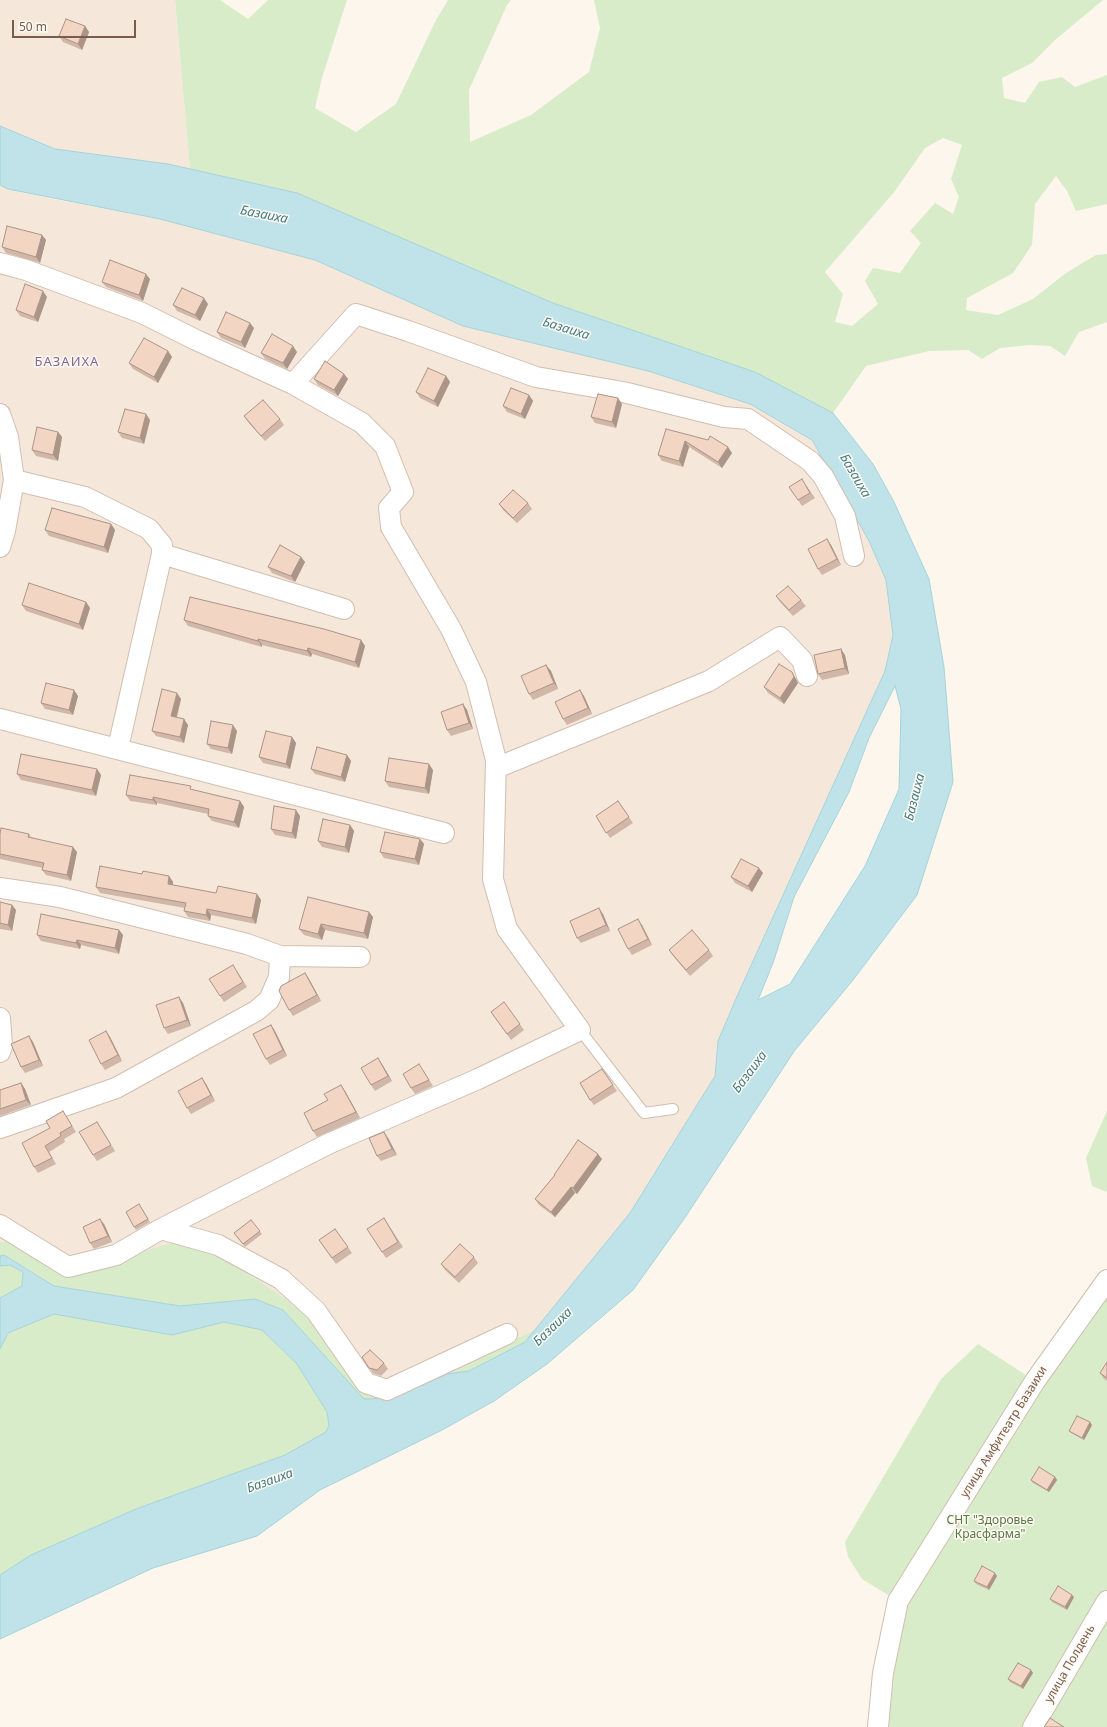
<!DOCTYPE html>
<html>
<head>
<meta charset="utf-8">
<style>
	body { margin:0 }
	#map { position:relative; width:1107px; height:1727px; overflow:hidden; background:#fdf6ec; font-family:"Noto Sans",sans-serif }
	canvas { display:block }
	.scale { position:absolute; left:12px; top:20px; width:124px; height:18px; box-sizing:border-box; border:2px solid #7a5c4d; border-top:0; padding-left:5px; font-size:12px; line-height:14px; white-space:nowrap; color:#7a5c4d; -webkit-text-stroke:3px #fffaf3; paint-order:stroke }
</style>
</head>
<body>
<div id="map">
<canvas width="1107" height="1727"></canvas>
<div class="scale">50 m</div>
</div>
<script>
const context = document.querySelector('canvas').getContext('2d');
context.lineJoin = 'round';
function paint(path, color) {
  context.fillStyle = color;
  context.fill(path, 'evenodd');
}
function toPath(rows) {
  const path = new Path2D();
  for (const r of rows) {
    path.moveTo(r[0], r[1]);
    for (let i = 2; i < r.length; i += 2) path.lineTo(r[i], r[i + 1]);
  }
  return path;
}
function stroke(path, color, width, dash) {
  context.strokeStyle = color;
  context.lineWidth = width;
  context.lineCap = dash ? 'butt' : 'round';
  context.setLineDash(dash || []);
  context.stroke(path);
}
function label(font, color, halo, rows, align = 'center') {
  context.font = font + ' "Noto Sans",sans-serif';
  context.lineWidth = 3;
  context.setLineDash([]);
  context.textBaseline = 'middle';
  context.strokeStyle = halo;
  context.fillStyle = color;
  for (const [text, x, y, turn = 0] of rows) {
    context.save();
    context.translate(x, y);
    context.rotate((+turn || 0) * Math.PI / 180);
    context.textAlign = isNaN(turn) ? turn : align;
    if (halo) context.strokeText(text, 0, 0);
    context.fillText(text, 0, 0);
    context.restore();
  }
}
const residential = toPath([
	[0,0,175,0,190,169,168,164,55,149,0,126],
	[0,185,8,189,48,198,160,219,315,260,463,326,648,371,750,404,812,440,869,541,886,580,893,635,885,671,738,994,718,1041,715,1076,630,1213,536,1329,447,1374,390,1398,367,1393,286,1299,118,1259,63,1272,12,1241,0,1242]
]);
const green = toPath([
	[175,0,220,0,248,19,268,0,347,0,322,78,315,108,356,132,396,104,435,22,448,0,511,0,507,5,469,90,470,142,531,115,589,72,600,28,594,0,1103,0,1055,40,1032,63,1002,78,1004,98,1025,103,1039,82,1062,77,1075,87,1107,75,1107,204,1076,211,1067,191,1056,176,1035,204,1032,245,1013,273,967,298,966,310,998,315,1033,299,1066,273,1096,255,1107,254,1107,322,1079,332,1065,356,1050,346,1029,345,1000,348,982,359,968,350,929,351,866,366,833,413,755,372,553,303,297,193,190,169],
	[943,138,962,145,951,179,959,197,953,214,935,203,910,231,921,243,900,273,873,268,865,281,878,304,852,326,835,322,843,294,825,272,895,191,925,148],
	[1107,1111,1107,1192,1092,1186,1086,1158],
	[12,1241,63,1272,118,1259,174,1242,216,1253,286,1299,307,1317,348,1371,390,1398,364,1399,283,1310,255,1299,180,1306,54,1286,26,1268,0,1256,0,1242],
	[10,1265,23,1272,22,1286,0,1298,0,1266],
	[1107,1280,1107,1727,878,1727,898,1601,862,1579,848,1557,845,1542,941,1379,978,1344,1035,1381],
	[54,1314,172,1335,224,1322,262,1330,297,1364,327,1412,329,1425,326,1432,285,1455,136,1509,31,1555,0,1575,0,1349,8,1333],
	[536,1329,525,1342,469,1371,447,1374]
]);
const water = toPath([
	[0,126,55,149,168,164,297,193,553,303,755,372,833,413,873,464,894,502,929,579,944,667,953,782,917,895,853,980,795,1050,684,1219,633,1290,547,1364,494,1401,442,1430,320,1490,257,1536,153,1568,0,1639,0,1575,31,1555,136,1509,285,1455,326,1432,329,1425,327,1412,297,1364,262,1330,224,1322,172,1335,54,1314,8,1333,0,1349,0,1298,22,1286,23,1272,10,1265,0,1266,0,1256,4,1255,54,1286,180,1306,255,1299,283,1310,364,1399,390,1398,447,1374,469,1371,525,1342,630,1213,715,1076,718,1041,738,994,885,671,893,635,886,580,869,541,812,440,750,404,648,371,463,326,315,260,160,219,8,189,0,185,0,126],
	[895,686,901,709,899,789,865,866,790,984,758,1000,773,963,794,897,849,792,869,738,895,686]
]);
const service = toPath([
	[580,1030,644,1113,673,1109]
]);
const minor = toPath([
	[0,263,26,270,142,313,196,340,293,384,362,423,385,446,403,492,389,508,391,527,451,629,476,682,496,760,493,879,507,929,580,1030,478,1079,328,1144,161,1229,116,1255,68,1267,0,1225],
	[293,384,356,314,408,331,536,377,623,392,724,417,748,419,810,461,823,476,845,516,854,556],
	[0,414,8,437,14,480,5,531,0,547],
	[14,480,85,497,149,529,162,545,162,554,118,748],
	[162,554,344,609],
	[0,719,444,833],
	[496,768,709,681,780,637,802,660,807,676],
	[0,888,60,897,247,944,280,956,360,957],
	[0,1018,2,1046,0,1052],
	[0,1128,116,1088,256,1011,269,1000,279,977,280,956],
	[161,1229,218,1245,281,1279,316,1311,366,1383,387,1390,507,1334],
	[878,1727,883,1673,898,1601,1035,1381,1107,1280],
	[1033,1727,1107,1601]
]);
const wall = toPath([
	[85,26,89,32,82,50,63,42,59,36],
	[42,235,46,240,40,263,6,253,2,247],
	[150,279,143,301,106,287,102,282],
	[47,297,38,322,20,316,16,310],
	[208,304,200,321,177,311,173,305],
	[254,328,245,348,221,338,217,332],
	[168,351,172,357,158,383,133,369,129,363],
	[297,352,287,369,265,359,261,353],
	[344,374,348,379,338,396,318,385,314,379],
	[446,376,450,382,438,407,420,398,416,392],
	[529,395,533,401,525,419,507,412,503,406],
	[622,404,616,428,595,423,591,417],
	[244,416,280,419,284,425,265,441,248,422],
	[150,420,144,444,122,438,118,432],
	[666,429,732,453,722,468,689,447,683,467,662,461,658,455],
	[58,432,62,437,58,461,36,456,32,450],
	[806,485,815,498,802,506,798,500],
	[528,503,532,509,517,523,503,510,499,504],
	[111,524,115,530,108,553,49,536,45,530],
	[827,539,831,545,841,565,822,575,818,569],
	[301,557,305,562,295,582,272,573,268,567],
	[776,596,801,600,806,606,793,616,780,602],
	[86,602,90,608,83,630,26,611,22,605],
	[184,620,361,640,365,646,359,668,312,654,311,657,262,645,262,647,188,626],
	[845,655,849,674,822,680,818,674],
	[551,671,558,689,533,700,529,694],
	[796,678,798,683,784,704,768,693,764,687],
	[78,696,73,715,45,709,41,703],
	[584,696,592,714,567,725,563,719],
	[181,699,177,718,184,719,188,725,184,743,156,736,152,731],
	[463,704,467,710,473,729,451,736,447,730],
	[237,731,232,754,211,749,207,744],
	[292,737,296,743,290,769,263,763,259,757],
	[347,755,351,761,345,782,315,774,311,769],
	[97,769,101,775,96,796,21,780,17,774],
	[433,770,429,794,389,787,385,781],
	[194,790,240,801,244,807,239,828,212,821,208,816,208,814,157,803,157,805,130,801,126,795],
	[618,801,633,823,610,838,596,816],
	[300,816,296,839,275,835,271,829],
	[350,825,354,831,349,853,322,847,318,841],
	[0,834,29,834,31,837,77,852,71,881,46,875,42,870,43,868,0,859],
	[420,839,424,844,419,865,384,858,380,852],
	[763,873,752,892,735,883,731,877],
	[142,874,169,876,173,882,173,885,216,893,257,894,261,900,256,924,211,915,210,921,188,917,184,911,185,908,100,893,96,887],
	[0,902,12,905,16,910,12,931,0,929],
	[369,912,373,917,368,939,325,930,322,940,304,935,299,929],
	[603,914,610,931,581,943,577,938],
	[642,925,652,945,632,955,628,949],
	[119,930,123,935,119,954,81,945,80,949,41,941,37,935],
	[669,950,709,950,713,956,690,976,673,956],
	[237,971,247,987,224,1002,220,996],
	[305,973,309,979,321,1001,293,1016,289,1010],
	[504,1002,524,1030,511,1040,491,1012],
	[183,1003,191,1026,168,1034,164,1028],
	[271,1025,275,1031,287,1056,270,1065,266,1059],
	[106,1031,110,1037,122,1061,105,1070,101,1064],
	[33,1042,43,1066,25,1073,21,1067],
	[378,1058,392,1081,375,1091,371,1085],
	[602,1069,617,1091,594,1105,590,1100],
	[423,1070,433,1086,415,1094,411,1088],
	[202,1078,206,1084,215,1101,191,1114,187,1108],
	[21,1083,25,1089,31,1105,0,1116,0,1090],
	[341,1085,345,1091,360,1118,317,1137,313,1131,328,1100],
	[63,1111,76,1132,64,1139,65,1142,49,1152,56,1164,38,1173,34,1167,50,1128],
	[101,1128,115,1151,97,1161,93,1155],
	[384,1132,388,1138,397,1155,381,1161,377,1156],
	[602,1159,577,1194,575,1193,555,1217,539,1205,535,1199,554,1176,554,1175],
	[139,1204,150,1222,136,1230,134,1227],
	[384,1218,403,1247,386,1258,382,1252],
	[251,1220,262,1234,245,1247,234,1233],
	[104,1224,112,1242,94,1249,90,1243],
	[335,1229,352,1253,336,1264,319,1240],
	[474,1257,478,1263,459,1283,445,1270,441,1264],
	[362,1357,384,1363,388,1369,381,1376,373,1373],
	[1107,1362,1107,1381,1104,1379,1100,1373],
	[1092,1425,1084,1440,1071,1433,1069,1431],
	[1055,1477,1057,1480,1049,1492,1033,1483,1031,1480],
	[997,1576,989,1590,976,1584,974,1581],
	[1072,1595,1074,1597,1067,1610,1052,1602,1050,1599],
	[1033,1673,1023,1689,1010,1682,1008,1679]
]);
const shadedWall = toPath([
	[85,26,89,32,82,50,78,44],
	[42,235,46,240,40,263,36,257],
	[146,274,150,279,143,301,139,295],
	[43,291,47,297,38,322,34,317],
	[204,298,208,304,200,321,195,315],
	[250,323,254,328,245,348,241,342],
	[293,346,297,352,287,369,283,363],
	[168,351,172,357,158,383,154,377],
	[344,374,348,379,338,396,334,390],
	[446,376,450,382,438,407,434,401],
	[529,395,533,401,525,419,521,414],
	[618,398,622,404,616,428,612,422],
	[146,414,150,420,144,444,140,438],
	[58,432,62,437,58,461,53,455],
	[685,441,689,447,683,467,679,461],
	[728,447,732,453,722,468,718,462],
	[111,524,115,530,108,553,104,547],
	[827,539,831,545,841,565,837,559],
	[301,557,305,562,295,582,291,576],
	[86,602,90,608,83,630,79,624],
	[258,639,262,645,262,647,258,641],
	[361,640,365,646,359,668,355,662],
	[308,648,312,654,311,657,307,651],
	[841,649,845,655,849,674,845,668],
	[546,665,551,671,558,689,554,683],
	[792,672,798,683,784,704,780,698],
	[74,690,78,696,73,715,69,710],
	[580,690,584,696,592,714,588,708],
	[177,693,181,699,175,722,171,716],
	[463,704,467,710,473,729,469,723],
	[184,719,188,725,184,743,180,737],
	[233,725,237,731,232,754,228,748],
	[292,737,296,743,290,769,286,764],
	[347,755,351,761,345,782,341,777],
	[429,764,433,770,429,794,425,788],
	[97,769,101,775,96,796,92,790],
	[153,797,157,803,157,805,153,800],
	[240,801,244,807,239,828,234,822],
	[296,810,300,816,296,839,292,833],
	[350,825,354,831,349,853,345,847],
	[420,839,424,844,419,865,415,859],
	[73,847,77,852,71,881,67,875],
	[759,868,763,873,752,892,748,886],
	[169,876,173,882,172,889,168,884],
	[257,894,261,900,256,924,252,918],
	[12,905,16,910,12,931,8,925],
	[599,908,603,914,610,931,606,925],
	[207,909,211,915,210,921,206,915],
	[369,912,373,917,368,939,364,933],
	[638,919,642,925,652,945,648,939],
	[321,924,325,930,322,940,318,934],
	[119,930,123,935,119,954,115,948],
	[77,940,81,945,80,949,76,943],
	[305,973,309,979,321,1001,317,995],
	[179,997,183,1003,191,1026,187,1020],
	[271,1025,275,1031,287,1056,283,1050],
	[106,1031,110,1037,122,1061,118,1055],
	[29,1036,33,1042,43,1066,39,1060],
	[378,1058,382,1064,392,1081,388,1076],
	[202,1078,206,1084,215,1101,211,1095],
	[21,1083,25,1089,31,1105,26,1100],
	[341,1085,345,1091,360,1118,356,1112],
	[384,1132,388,1138,397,1155,392,1149],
	[598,1154,602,1159,577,1194,573,1188],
	[571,1187,575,1193,555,1217,551,1212],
	[100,1219,104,1224,112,1242,108,1236],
	[1090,1422,1092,1425,1084,1440,1082,1438],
	[1055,1477,1057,1480,1049,1492,1047,1490],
	[995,1573,997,1576,989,1590,987,1587],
	[1072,1595,1074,1597,1067,1610,1065,1607],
	[1031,1670,1033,1673,1023,1689,1021,1686]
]);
const building = toPath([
	[66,19,85,26,78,44,59,36,66,19],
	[7,226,42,235,36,257,2,247,7,226],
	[110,260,146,274,139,295,102,282,110,260],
	[25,284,43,291,34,317,16,310,25,284],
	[182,288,204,298,195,315,173,305,182,288],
	[226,312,250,323,241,342,217,332,226,312],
	[272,334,293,346,283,363,261,353,272,334],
	[144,338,168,351,154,377,129,363,144,338],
	[325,361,344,374,334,390,314,379,325,361],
	[428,368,446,376,434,401,416,392,428,368],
	[511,388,529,395,521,414,503,406,511,388],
	[598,394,618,398,612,422,591,417,598,394],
	[263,400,280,419,261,436,244,416,263,400],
	[125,409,146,414,140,438,118,432,125,409],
	[37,427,58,432,53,455,32,450,37,427],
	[666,429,708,440,710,436,728,447,718,462,685,441,679,461,658,455,666,429],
	[802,479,810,493,798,500,789,487,802,479],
	[513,490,528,503,513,518,499,504,513,490],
	[52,508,111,524,104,547,45,530,52,508],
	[827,539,837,559,818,569,808,549,827,539],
	[280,545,301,557,291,576,268,567,280,545],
	[29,583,86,602,79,624,22,605,29,583],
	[788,586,801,600,789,610,776,596,788,586],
	[190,597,324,629,361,640,355,662,308,648,307,651,258,639,258,641,184,620,190,597],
	[841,649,845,668,818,674,814,655,841,649],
	[779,664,792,672,794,677,780,698,764,687,779,664],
	[546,665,554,683,529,694,521,676,546,665],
	[46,683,74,690,69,710,41,703,46,683],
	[162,689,177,693,171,716,184,719,180,737,152,731,162,689],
	[580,690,588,708,563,719,555,702,580,690],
	[463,704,469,723,447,730,441,712,463,704],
	[211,721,233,725,228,748,207,744,211,721],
	[266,731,292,737,286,764,259,757,266,731],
	[317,747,347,755,341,777,311,769,317,747],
	[21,754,97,769,92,790,17,774,21,754],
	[389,758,429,764,425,788,385,781,389,758],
	[130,775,191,786,190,789,240,801,234,822,208,816,209,809,153,797,153,800,126,795,130,775],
	[618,801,629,817,606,833,596,816,618,801],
	[274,806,296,810,292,833,271,829,274,806],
	[323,819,350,825,345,847,318,841,323,819],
	[1,828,29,834,28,837,73,847,67,875,42,870,44,863,0,854,0,834,1,828],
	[385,832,420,839,415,859,380,852,385,832],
	[741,859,759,868,748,886,731,877,741,859],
	[100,866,142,874,143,871,169,876,168,884,216,893,218,886,257,894,252,918,207,909,206,915,184,911,186,903,96,887,100,866],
	[308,897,369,912,364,933,321,924,318,934,299,929,308,897],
	[0,902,12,905,8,925,0,923,0,902],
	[599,908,606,925,577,938,570,921,599,908],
	[41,914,119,930,115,948,77,940,76,943,37,935,41,914],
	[638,919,648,939,628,949,618,929,638,919],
	[692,930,709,950,686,970,669,950,692,930],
	[233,965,243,982,220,996,209,979,233,965],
	[305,973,317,995,289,1010,279,991,281,986,305,973],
	[179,997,187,1020,164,1028,156,1005,179,997],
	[504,1002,520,1024,507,1034,491,1012,504,1002],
	[271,1025,283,1050,266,1059,253,1034,271,1025],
	[106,1031,118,1055,101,1064,89,1040,106,1031],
	[29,1036,39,1060,21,1067,11,1044,29,1036],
	[378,1058,388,1076,371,1085,361,1068,378,1058],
	[419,1064,429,1080,411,1088,403,1074,419,1064],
	[602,1069,613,1085,590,1100,580,1083,602,1069],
	[202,1078,211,1095,187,1108,178,1091,202,1078],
	[21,1083,26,1100,0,1109,0,1090,21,1083],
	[341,1085,356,1112,313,1131,304,1113,328,1100,324,1094,341,1085],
	[63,1111,72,1126,60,1133,61,1136,45,1146,52,1158,34,1167,22,1143,50,1128,46,1121,63,1111],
	[97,1122,111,1145,93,1155,79,1132,97,1122],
	[384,1132,392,1149,377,1156,369,1138,384,1132],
	[578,1140,598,1154,573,1188,571,1187,551,1212,535,1199,555,1175,554,1175,578,1140],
	[139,1204,148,1219,134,1227,126,1212,139,1204],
	[384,1218,398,1242,382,1252,367,1229,384,1218],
	[100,1219,108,1236,90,1243,83,1227,100,1219],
	[251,1220,260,1231,243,1244,234,1233,251,1220],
	[335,1229,348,1247,332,1258,319,1240,335,1229],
	[460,1244,474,1257,455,1277,441,1264,460,1244],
	[370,1350,384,1363,377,1370,369,1368,362,1357,370,1350],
	[1107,1362,1107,1378,1100,1373,1107,1362],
	[1077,1416,1090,1422,1082,1438,1069,1431,1077,1416],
	[1039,1467,1055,1477,1047,1490,1031,1480,1039,1467],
	[982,1566,995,1573,987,1587,974,1581,982,1566],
	[1058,1586,1072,1595,1065,1607,1050,1599,1058,1586],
	[1018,1663,1031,1670,1021,1686,1008,1679,1018,1663],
	[1050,1718,1064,1727,1044,1727,1050,1718]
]);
const streetNames = [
	["улица Амфитеатр Базаихи",1004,1432,-58],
	["улица Полдень",1070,1664,-60]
];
const parkNames = [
	["СНТ \"Здоровье",990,1521],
	["Красфарма\"",990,1535]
];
const waterNames = [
	["Базаиха",264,215,11],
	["Базаиха",566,329,17],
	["Базаиха",855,476,60],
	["Базаиха",915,797,-76],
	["Базаиха",750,1072,-53],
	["Базаиха",553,1327,-44],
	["Базаиха",270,1481,-20]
];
const neighbourhoodNames = [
	["БАЗАИХА",67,362]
];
paint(residential, '#f5e8da');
paint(green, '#d8ecc9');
paint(water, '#bfe3e8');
stroke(water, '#a5d3da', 1);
stroke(service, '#d1beb0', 12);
stroke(minor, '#d1beb0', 22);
stroke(service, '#fff', 10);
stroke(minor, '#fff', 20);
paint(wall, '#d1b7a8');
paint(shadedWall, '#aa9588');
paint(building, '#f3d5c3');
stroke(building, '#aa9588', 1);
label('12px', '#7a5c4d', '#fffaf3', streetNames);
label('12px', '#537a41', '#fffaf3', parkNames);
label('italic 13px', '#437c86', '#fffaf3', waterNames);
context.letterSpacing = '1px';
label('13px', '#846695', '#fffaf3', neighbourhoodNames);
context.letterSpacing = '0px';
</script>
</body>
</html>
